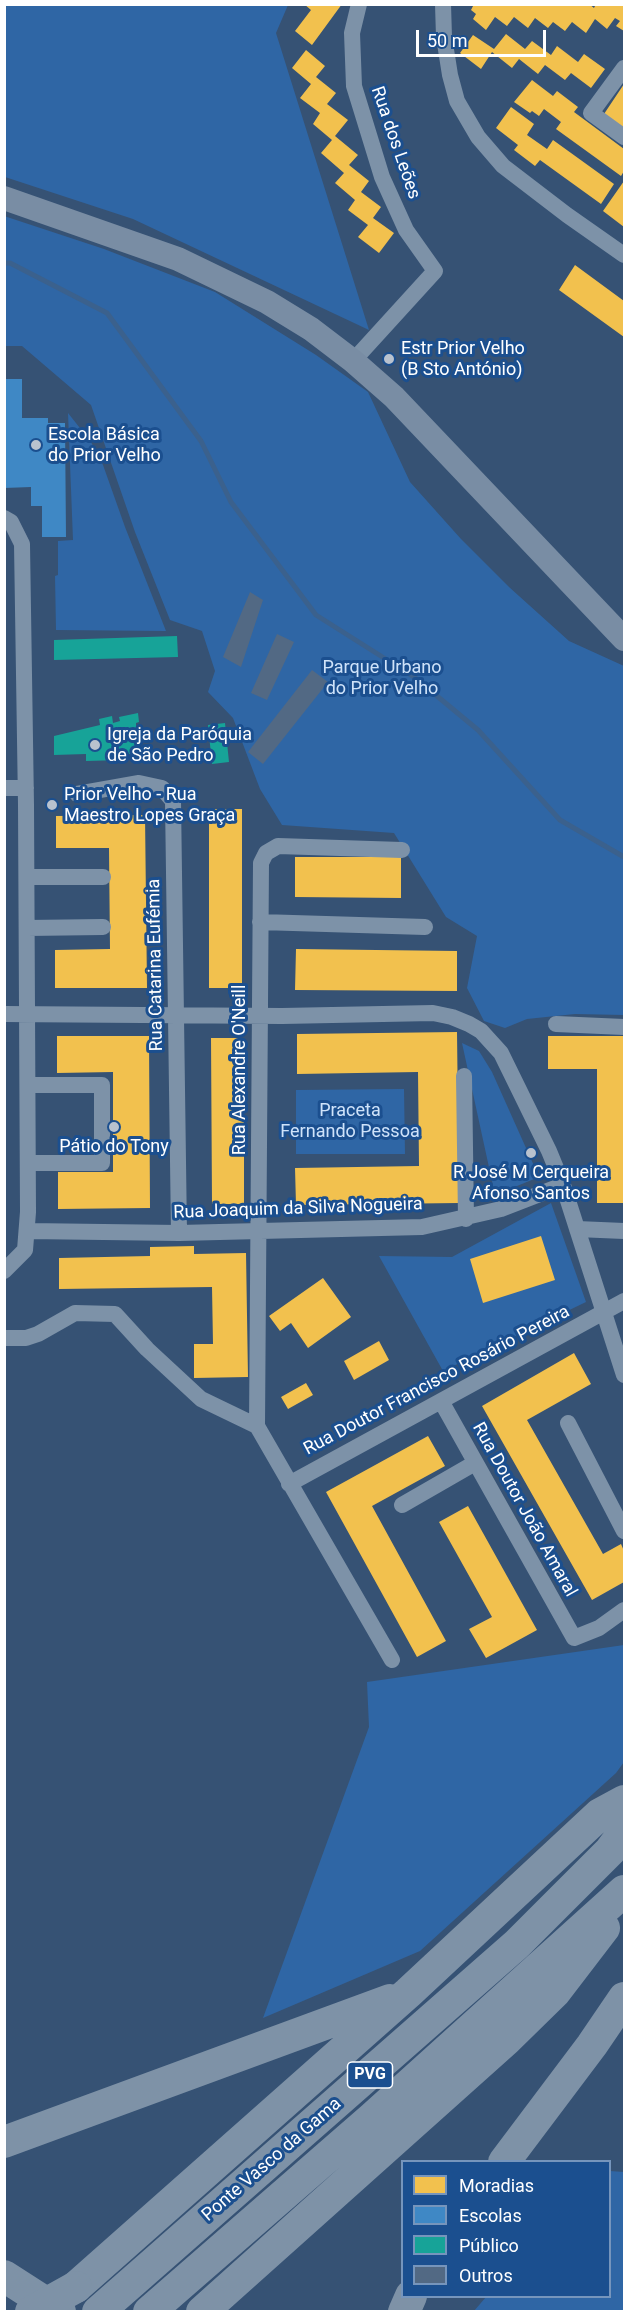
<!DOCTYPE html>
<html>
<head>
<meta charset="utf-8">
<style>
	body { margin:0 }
	#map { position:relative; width:629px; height:2316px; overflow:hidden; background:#365274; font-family:Roboto,sans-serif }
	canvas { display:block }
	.frame { position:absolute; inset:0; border:6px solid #fff; pointer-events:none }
	.legend { position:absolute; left:401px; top:2160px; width:210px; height:138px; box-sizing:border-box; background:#1b4f8f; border:2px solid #7695bc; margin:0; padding:8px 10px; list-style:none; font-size:18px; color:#fff }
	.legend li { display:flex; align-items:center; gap:12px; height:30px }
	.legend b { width:30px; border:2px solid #7695bc }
	.scale { position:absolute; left:416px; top:30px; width:130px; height:27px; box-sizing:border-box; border:3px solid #fff; border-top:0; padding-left:8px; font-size:18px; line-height:21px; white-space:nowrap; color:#fff; -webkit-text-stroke:4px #1b4f8f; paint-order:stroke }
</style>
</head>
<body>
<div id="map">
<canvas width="629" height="2316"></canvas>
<div class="frame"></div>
<ul class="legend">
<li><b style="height:16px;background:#f2c14e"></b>Moradias</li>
<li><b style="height:16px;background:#3f88c5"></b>Escolas</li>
<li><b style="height:16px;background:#17a398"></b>Público</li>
<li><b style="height:16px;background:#526984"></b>Outros</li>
</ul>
<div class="scale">50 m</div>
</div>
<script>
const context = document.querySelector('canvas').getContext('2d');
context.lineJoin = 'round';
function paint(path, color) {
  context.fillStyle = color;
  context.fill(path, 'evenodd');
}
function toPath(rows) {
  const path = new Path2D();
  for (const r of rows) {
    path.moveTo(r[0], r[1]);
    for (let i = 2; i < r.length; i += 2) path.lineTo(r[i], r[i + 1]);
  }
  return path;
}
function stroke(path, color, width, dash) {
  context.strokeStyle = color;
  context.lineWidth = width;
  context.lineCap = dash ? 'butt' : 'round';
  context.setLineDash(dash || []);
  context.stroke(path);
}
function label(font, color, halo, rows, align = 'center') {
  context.font = font + ' Roboto,sans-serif';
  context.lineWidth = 6;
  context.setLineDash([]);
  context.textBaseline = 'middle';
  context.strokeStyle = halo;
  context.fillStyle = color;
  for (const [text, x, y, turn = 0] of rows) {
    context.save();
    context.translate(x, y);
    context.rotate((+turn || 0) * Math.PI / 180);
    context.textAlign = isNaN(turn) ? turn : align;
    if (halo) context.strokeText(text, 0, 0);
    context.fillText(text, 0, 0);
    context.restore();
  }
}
const green = toPath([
	[5,4,288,5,276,33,369,330,133,219,5,177],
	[4,216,104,249,215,292,316,355,368,392,410,482,461,539,509,587,569,641,624,666,624,1015,575,1014,527,1019,505,1028,484,1021,467,988,477,936,446,917,394,833,282,825,260,789,233,718,208,692,215,671,202,631,170,620,135,532,91,405,22,346,5,346],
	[68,413,91,442,103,465,125,527,166,631,56,630,55,576,58,575,58,541,73,540],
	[462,1043,479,1051,492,1072,539,1177,495,1195],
	[404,1089,405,1154,296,1154,296,1090],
	[551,1203,586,1302,443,1371,379,1256,452,1257],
	[624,1645,624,1762,616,1773,420,1951,263,2018,369,1727,367,1682],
	[610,2171,624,2172,624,2311,474,2311,486,2297,610,2296]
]);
const homes = toPath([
	[304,4,342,4,312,45,295,31,311,10],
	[474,4,589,4,594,8,596,4,616,6,624,4,624,31,616,26,620,21,615,18,607,29,595,19,586,33,572,22,565,31,553,22,548,28,535,18,528,28,514,17,507,26,495,17,486,30,473,19,476,14,471,10],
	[506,34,525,49,532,41,551,55,557,46,578,62,584,54,605,69,591,88,571,73,565,80,545,65,538,74,519,59,512,68,492,52,481,69,460,53,473,35,494,49],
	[306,50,325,66,316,77,336,93,327,104,348,120,335,136,358,155,349,165,369,181,361,192,381,207,373,218,394,233,379,253,358,237,368,225,348,210,355,200,335,183,344,173,321,153,332,140,313,124,320,113,300,98,311,84,292,68],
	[532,80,553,96,557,91,578,107,574,112,624,149,624,171,621,176,556,129,561,122,544,109,539,116,532,111,530,113,514,102],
	[624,84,624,129,604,114],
	[511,107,534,124,527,135,547,149,553,140,614,184,601,204,540,160,535,166,514,150,518,145,496,128],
	[624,181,624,227,603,211],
	[575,265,624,301,624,337,559,290],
	[209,809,242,809,242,988,209,988],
	[145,815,147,988,55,988,55,950,110,949,109,848,56,848,56,816],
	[295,857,401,857,401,898,295,897],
	[296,949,457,951,457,991,295,990],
	[457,1032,459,1203,296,1205,295,1168,419,1166,418,1072,297,1074,297,1034],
	[57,1036,149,1036,150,1208,58,1209,58,1172,113,1172,113,1072,57,1073],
	[548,1036,624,1036,624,1203,597,1203,597,1069,548,1069],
	[211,1038,244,1038,244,1204,212,1204],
	[541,1236,555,1280,483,1303,470,1259],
	[194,1246,194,1254,246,1253,248,1377,194,1378,194,1344,213,1344,212,1287,59,1289,59,1258,150,1256,150,1247],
	[323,1278,351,1317,308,1348,291,1323,280,1331,269,1316],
	[379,1341,389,1360,354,1380,344,1361],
	[574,1353,591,1384,527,1420,603,1554,621,1544,624,1551,624,1582,592,1600,482,1406],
	[306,1383,313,1395,288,1409,281,1397],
	[428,1436,445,1466,372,1506,446,1641,417,1657,326,1492],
	[468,1506,537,1630,486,1658,469,1629,492,1617,439,1522]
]);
const schools = toPath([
	[4,379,22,379,22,418,48,418,48,423,65,423,66,537,42,537,42,506,31,506,31,487,4,488]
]);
const public = toPath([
	[177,636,178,657,54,660,54,640],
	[138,713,139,722,136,723,136,754,123,754,123,760,86,761,86,754,54,755,54,736,100,725,99,719,112,716,113,723,120,721,119,717],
	[225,723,229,762,212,764,208,725]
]);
const stream = toPath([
	[4,263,10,263,107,313,201,441,231,502,316,615,414,677,478,730,560,820,624,857]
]);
const building = toPath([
	[250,592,263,600,241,667,223,657],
	[277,634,294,642,267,700,251,693],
	[312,670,328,682,263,764,248,752]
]);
const street = toPath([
	[443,4,444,37,450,75,457,101,478,137,503,166,567,215,624,255],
	[624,68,591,113,624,137],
	[353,361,435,271,406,230,382,177,354,86,352,33,359,4],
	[4,518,11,522,22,544,26,805,28,1212,25,1250,4,1271],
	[4,788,26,788],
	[77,794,139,783,162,788,173,801,179,1233],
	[27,877,103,877],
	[260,922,425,927],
	[27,928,103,927],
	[4,1014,282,1016,433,1013,452,1017,469,1024,481,1031,501,1053,549,1151,563,1185,624,1375],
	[556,1024,624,1027],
	[464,1076,466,1219],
	[28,1085,102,1085,102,1163,28,1163],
	[577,1229,624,1231],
	[28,1231,179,1233,422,1227,501,1209,563,1185],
	[4,1338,26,1338,38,1334,75,1313,115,1314,147,1349,201,1399,257,1426],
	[441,1401,574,1638,599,1628,624,1610],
	[568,1423,624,1531],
	[289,1484,624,1301],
	[402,1505,475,1463],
	[392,1660,257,1426,261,863,266,853,278,846,402,850]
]);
const secondary = toPath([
	[4,198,178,259,267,302,311,329,353,361,394,397,624,639]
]);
const highway = toPath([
	[4,2142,390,2000],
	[504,2162,592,2045,624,1998],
	[4,2276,60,2312],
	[76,2287,408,1993,600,1814,624,1801],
	[98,2312,517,1944,610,1851,624,1832],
	[149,2312,372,2118,624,1891],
	[202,2312,506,2040,555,1992,604,1928],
	[404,2312,411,2296]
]);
const highwayBridge = toPath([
	[31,2312,76,2287]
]);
const markers = [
	[389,359,6,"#b9c2ce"],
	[36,445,6,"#b9c2ce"],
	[95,745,6,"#b9c2ce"],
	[52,805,6,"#b9c2ce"],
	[114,1127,6,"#b9c2ce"],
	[531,1153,6,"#b9c2ce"]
];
const shields = [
	[370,2075,45]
];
const shieldNames = [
	["PVG",370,2075]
];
const streetNames = [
	["Rua dos Leões",395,143,71],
	["Rua Catarina Eufémia",156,965,-91],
	["Rua Alexandre O'Neill",240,1070,-90],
	["Rua Joaquim da Silva Nogueira",298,1209,-2],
	["Rua Doutor Francisco Rosário Pereira",437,1381,-28],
	["Rua Doutor João Amaral",524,1510,61],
	["Ponte Vasco da Gama",272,2160,-41]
];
const poiNames = [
	["Estr Prior Velho",401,349],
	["(B Sto António)",401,370],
	["Escola Básica",48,435],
	["do Prior Velho",48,456],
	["Igreja da Paróquia",107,735],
	["de São Pedro",107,756],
	["Prior Velho - Rua",64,795],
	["Maestro Lopes Graça",64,816],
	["Pátio do Tony",114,1147,"center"],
	["R José M Cerqueira",531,1173,"center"],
	["Afonso Santos",531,1194,"center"]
];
const parkNames = [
	["Parque Urbano",382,668],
	["do Prior Velho",382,689],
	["Praceta",350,1111],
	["Fernando Pessoa",350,1132]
];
paint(green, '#2f66a5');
paint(homes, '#f2c14e');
paint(schools, '#3f88c5');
paint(public, '#17a398');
stroke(stream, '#3b618d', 5);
paint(building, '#526984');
stroke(street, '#7d92a8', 16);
stroke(secondary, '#798da4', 24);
stroke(highway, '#7e92a7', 32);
stroke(highwayBridge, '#7e92a7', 32);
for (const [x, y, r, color] of markers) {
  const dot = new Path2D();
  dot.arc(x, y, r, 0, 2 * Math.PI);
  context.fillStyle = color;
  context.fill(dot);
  stroke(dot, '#1b4f8f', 2);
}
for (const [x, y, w] of shields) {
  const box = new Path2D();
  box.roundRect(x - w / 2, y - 13, w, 26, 4.5);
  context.fillStyle = '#1b4f8f';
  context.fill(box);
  stroke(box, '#fff', 1.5);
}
label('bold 16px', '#fff', null, shieldNames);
label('18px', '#fff', '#1b4f8f', streetNames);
label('18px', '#fff', '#1b4f8f', poiNames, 'left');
label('18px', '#cfe3fa', '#1b4f8f', parkNames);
</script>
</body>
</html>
